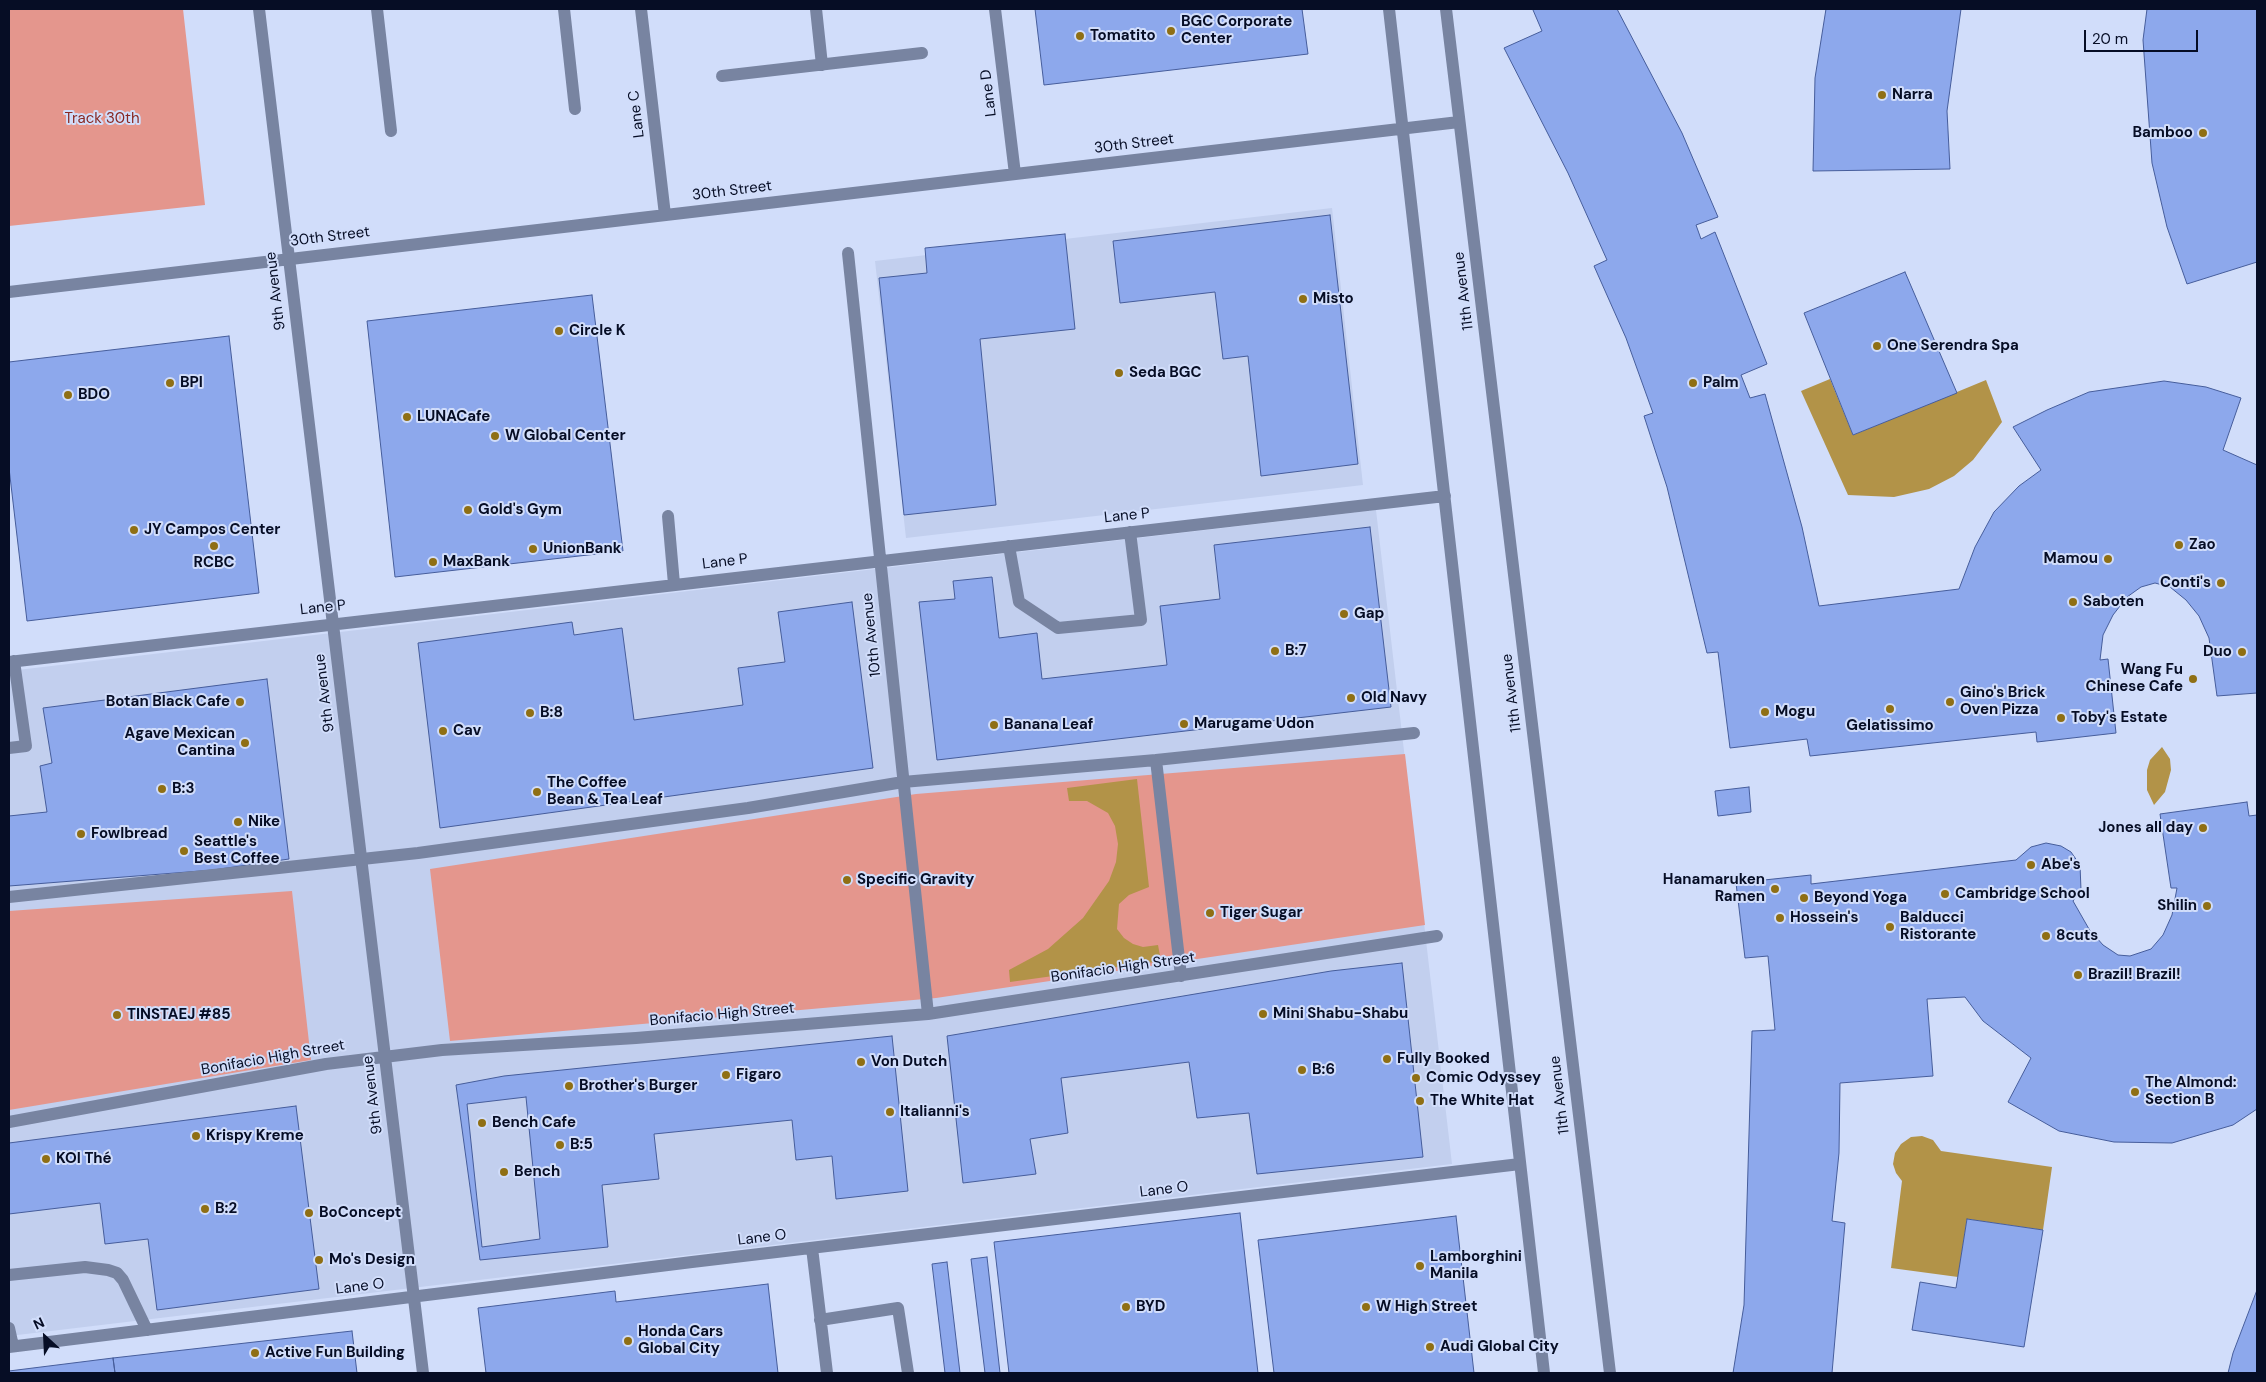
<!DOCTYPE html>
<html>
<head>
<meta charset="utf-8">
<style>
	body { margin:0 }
	#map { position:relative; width:2266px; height:1382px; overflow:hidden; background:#d1ddfa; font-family:"DM Sans",sans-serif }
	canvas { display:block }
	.frame { position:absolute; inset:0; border:10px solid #060d25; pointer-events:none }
	.north { position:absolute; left:20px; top:1312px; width:50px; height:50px; -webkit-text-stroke:4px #d1ddfa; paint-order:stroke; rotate:335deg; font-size:14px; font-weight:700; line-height:20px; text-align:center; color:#060d25 }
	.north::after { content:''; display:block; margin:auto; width:18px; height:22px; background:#060d25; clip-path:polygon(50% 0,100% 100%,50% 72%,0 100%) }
	.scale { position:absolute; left:2084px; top:30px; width:114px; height:22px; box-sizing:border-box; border:2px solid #060d25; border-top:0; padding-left:6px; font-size:15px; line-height:18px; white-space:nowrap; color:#060d25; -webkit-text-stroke:4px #d1ddfa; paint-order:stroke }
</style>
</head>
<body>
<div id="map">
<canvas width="2266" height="1382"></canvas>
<div class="frame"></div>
<div class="north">N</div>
<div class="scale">20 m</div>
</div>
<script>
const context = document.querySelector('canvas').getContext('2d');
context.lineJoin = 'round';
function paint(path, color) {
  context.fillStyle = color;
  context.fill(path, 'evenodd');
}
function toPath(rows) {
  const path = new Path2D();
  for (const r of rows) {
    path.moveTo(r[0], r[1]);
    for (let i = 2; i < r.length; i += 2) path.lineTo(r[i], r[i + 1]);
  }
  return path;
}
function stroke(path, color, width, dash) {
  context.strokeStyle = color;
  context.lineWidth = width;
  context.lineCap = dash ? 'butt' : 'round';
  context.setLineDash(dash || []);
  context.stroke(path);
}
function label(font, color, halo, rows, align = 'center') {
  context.font = font + ' "DM Sans",sans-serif';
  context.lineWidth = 4;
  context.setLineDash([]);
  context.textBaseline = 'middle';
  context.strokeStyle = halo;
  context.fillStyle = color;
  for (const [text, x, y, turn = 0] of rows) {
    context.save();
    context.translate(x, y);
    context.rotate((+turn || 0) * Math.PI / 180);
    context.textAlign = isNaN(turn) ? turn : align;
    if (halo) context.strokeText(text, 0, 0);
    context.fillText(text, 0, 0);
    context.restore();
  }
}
const built = toPath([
	[1332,208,1363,485,906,538,875,261],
	[1376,510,1452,1164,9,1336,9,671]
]);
const green = toPath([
	[9,9,183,9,205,205,9,226],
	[1405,754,1425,925,936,998,450,1041,430,869,916,794],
	[292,891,311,1060,9,1110,9,911]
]);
const water = toPath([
	[1830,379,1853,435,1986,380,2002,422,1973,460,1954,476,1929,489,1894,497,1848,495,1801,391],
	[2162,747,2170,759,2171,770,2165,792,2154,805,2147,790,2147,770,2150,760],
	[1137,779,1149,887,1129,895,1119,904,1117,929,1124,938,1133,944,1143,947,1158,945,1161,961,1010,982,1009,970,1048,949,1083,918,1109,881,1116,862,1118,844,1115,826,1108,813,1087,801,1069,801,1067,788],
	[1922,1136,1933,1140,1941,1151,2052,1167,2043,1230,1967,1219,1958,1277,1891,1268,1902,1181,1896,1173,1893,1164,1895,1153,1901,1144,1911,1137]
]);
const building = toPath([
	[1035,9,1302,9,1308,54,1044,85,1035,9],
	[1534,9,1617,9,1682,133,1718,217,1696,225,1701,239,1715,232,1767,364,1741,375,1750,398,1765,394,1802,527,1819,606,1959,589,1975,547,1994,512,2019,486,2041,470,2013,427,2047,410,2089,392,2164,381,2206,387,2241,398,2223,450,2257,465,2257,693,2217,696,2209,638,2199,616,2186,600,2170,587,2155,583,2141,587,2127,597,2113,615,2103,635,2100,660,2108,659,2116,733,2037,742,2036,732,1810,756,1807,739,1730,748,1718,652,1707,653,1667,487,1644,416,1653,413,1626,338,1594,266,1607,260,1568,173,1504,48,1542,31,1533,10,1534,9],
	[1826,9,1961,9,1947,111,1950,169,1813,171,1815,78,1826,9],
	[2147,9,2257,9,2257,262,2187,284,2167,227,2152,163,2143,40,2147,9],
	[1330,215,1358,464,1261,476,1248,356,1223,359,1215,292,1120,303,1113,241,1330,215],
	[1065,234,1075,329,980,339,996,505,904,515,879,278,927,273,925,248,1065,234],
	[1905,272,1957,393,1853,435,1804,313,1905,272],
	[592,295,623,551,395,577,367,321,592,295],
	[229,336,259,593,27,621,9,468,9,362,229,336],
	[1370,527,1391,707,937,760,919,602,955,599,953,581,992,577,999,638,1037,633,1042,679,1167,665,1160,606,1220,599,1214,545,1370,527],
	[852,602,873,768,440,828,418,643,572,622,574,635,622,628,634,720,743,705,738,668,785,662,778,612,852,602],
	[267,679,289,859,213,870,9,886,9,816,47,812,40,766,52,763,43,708,267,679],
	[1749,787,1751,812,1718,816,1715,791,1749,787],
	[2247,802,2249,816,2257,815,2257,1109,2233,1125,2172,1143,2114,1142,2059,1131,2008,1102,2031,1058,1983,1021,1965,997,1927,999,1933,1076,1840,1083,1839,1153,1832,1221,1845,1223,1832,1373,1733,1373,1744,1305,1752,1031,1775,1030,1768,956,1745,958,1736,883,1811,875,1811,884,2016,860,2031,847,2046,843,2061,846,2071,852,2080,865,2081,890,2073,901,2089,929,2103,945,2118,955,2130,956,2151,949,2163,935,2172,915,2177,888,2171,888,2160,814,2247,802],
	[1402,963,1423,1157,1257,1174,1249,1113,1197,1118,1189,1062,1061,1078,1068,1133,1030,1139,1036,1174,963,1183,947,1036,1331,971,1402,963],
	[892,1036,908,1191,836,1199,832,1156,796,1160,792,1120,654,1134,659,1179,602,1185,608,1247,480,1260,456,1085,504,1076,892,1036],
	[526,1097,540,1239,482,1247,467,1104,526,1097],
	[296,1106,319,1289,157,1310,148,1239,105,1244,100,1203,9,1214,9,1143,296,1106],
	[1240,1213,1258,1373,1009,1373,994,1242,1240,1213],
	[1456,1216,1474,1373,1274,1373,1258,1240,1456,1216],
	[1967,1219,2043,1230,2024,1347,1912,1330,1920,1282,1956,1288,1967,1219],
	[987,1257,1000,1373,985,1373,971,1259,987,1257],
	[947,1262,960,1373,945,1373,932,1264,947,1262],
	[768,1284,778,1373,486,1373,478,1308,615,1291,616,1302,768,1284],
	[2257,1290,2257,1373,2228,1373,2233,1353,2257,1290],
	[352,1331,357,1373,115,1373,113,1358,352,1331],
	[113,1358,115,1373,9,1373,9,1371,113,1358]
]);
const minor = toPath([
	[259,9,423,1373],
	[377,9,391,131],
	[564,9,575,109],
	[641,9,665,215],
	[816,9,822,65],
	[995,9,1015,174],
	[1389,9,1544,1373],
	[1446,9,1610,1373],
	[722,76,922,53],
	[848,253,928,1014],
	[9,292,1459,122],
	[668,516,674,584],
	[1009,546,1019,602,1058,628,1141,620,1130,532],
	[9,662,1445,496],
	[9,748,26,746,14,661],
	[1156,760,1181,976],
	[9,897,418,853,748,808,903,782,1156,760,1414,733],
	[9,1122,326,1064,442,1050,636,1038,928,1014,1437,936],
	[812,1248,827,1373],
	[9,1275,85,1267,108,1270,117,1273,123,1280,147,1330],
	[820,1320,898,1308,908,1373],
	[9,1328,13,1346],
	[9,1347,692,1262,1520,1164]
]);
const markers = [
	[1171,31,5,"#8f6f14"],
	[1080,36,5,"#8f6f14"],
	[1882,95,5,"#8f6f14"],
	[2203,133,5,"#8f6f14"],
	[1303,299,5,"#8f6f14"],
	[559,331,5,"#8f6f14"],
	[1877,346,5,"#8f6f14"],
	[1119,373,5,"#8f6f14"],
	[170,383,5,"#8f6f14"],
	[1693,383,5,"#8f6f14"],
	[68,395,5,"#8f6f14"],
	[407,417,5,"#8f6f14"],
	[495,436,5,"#8f6f14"],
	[468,510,5,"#8f6f14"],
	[134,530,5,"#8f6f14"],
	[2179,545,5,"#8f6f14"],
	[214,546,5,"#8f6f14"],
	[533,549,5,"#8f6f14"],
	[2108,559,5,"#8f6f14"],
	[433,562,5,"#8f6f14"],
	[2221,583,5,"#8f6f14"],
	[2073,602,5,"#8f6f14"],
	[1344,614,5,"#8f6f14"],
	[1275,651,5,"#8f6f14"],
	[2242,652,5,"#8f6f14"],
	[2193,679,5,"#8f6f14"],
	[1351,698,5,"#8f6f14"],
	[240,702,5,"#8f6f14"],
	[1950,702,5,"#8f6f14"],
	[1890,709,5,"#8f6f14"],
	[1765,712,5,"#8f6f14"],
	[530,713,5,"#8f6f14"],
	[2061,718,5,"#8f6f14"],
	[1184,724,5,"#8f6f14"],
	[994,725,5,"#8f6f14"],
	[443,731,5,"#8f6f14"],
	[245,743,5,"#8f6f14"],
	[162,789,5,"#8f6f14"],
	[537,792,5,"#8f6f14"],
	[238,822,5,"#8f6f14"],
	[2203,828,5,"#8f6f14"],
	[81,834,5,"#8f6f14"],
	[184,851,5,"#8f6f14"],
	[2031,865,5,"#8f6f14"],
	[847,880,5,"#8f6f14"],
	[1775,889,5,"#8f6f14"],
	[1945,894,5,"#8f6f14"],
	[1804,898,5,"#8f6f14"],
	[2207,906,5,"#8f6f14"],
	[1210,913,5,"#8f6f14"],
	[1780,918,5,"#8f6f14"],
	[1890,927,5,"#8f6f14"],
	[2046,936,5,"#8f6f14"],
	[2078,975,5,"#8f6f14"],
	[1263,1014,5,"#8f6f14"],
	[117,1015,5,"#8f6f14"],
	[1387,1059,5,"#8f6f14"],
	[861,1062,5,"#8f6f14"],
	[1302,1070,5,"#8f6f14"],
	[726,1075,5,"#8f6f14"],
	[1416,1078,5,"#8f6f14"],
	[569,1086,5,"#8f6f14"],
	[2135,1092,5,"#8f6f14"],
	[1420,1101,5,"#8f6f14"],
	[890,1112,5,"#8f6f14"],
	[482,1123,5,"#8f6f14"],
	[196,1136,5,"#8f6f14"],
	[560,1145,5,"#8f6f14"],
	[46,1159,5,"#8f6f14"],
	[504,1172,5,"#8f6f14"],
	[205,1209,5,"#8f6f14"],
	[309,1213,5,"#8f6f14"],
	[319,1260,5,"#8f6f14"],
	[1420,1266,5,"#8f6f14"],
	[1126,1307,5,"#8f6f14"],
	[1366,1307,5,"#8f6f14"],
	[628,1341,5,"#8f6f14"],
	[1430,1347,5,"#8f6f14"],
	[255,1353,5,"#8f6f14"]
];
const poiNames = [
	["BGC Corporate",1181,22],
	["Center",1181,39],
	["Tomatito",1090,36],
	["Narra",1892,95],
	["Bamboo",2193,133,"right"],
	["Misto",1313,299],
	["Circle K",569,331],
	["One Serendra Spa",1887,346],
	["Seda BGC",1129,373],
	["BPI",180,383],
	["Palm",1703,383],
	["BDO",78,395],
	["LUNACafe",417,417],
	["W Global Center",505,436],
	["Gold's Gym",478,510],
	["JY Campos Center",144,530],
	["Zao",2189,545],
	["UnionBank",543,549],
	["Mamou",2098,559,"right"],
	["MaxBank",443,562],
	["RCBC",214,563,"center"],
	["Conti's",2211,583,"right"],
	["Saboten",2083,602],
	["Gap",1354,614],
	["B:7",1285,651],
	["Duo",2232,652,"right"],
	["Wang Fu",2183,670,"right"],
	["Chinese Cafe",2183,687,"right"],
	["Gino's Brick",1960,693],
	["Oven Pizza",1960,710],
	["Old Navy",1361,698],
	["Botan Black Cafe",230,702,"right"],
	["Mogu",1775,712],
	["B:8",540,713],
	["Toby's Estate",2071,718],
	["Marugame Udon",1194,724],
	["Banana Leaf",1004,725],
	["Gelatissimo",1890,726,"center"],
	["Cav",453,731],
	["Agave Mexican",235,734,"right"],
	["Cantina",235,751,"right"],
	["The Coffee",547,783],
	["Bean & Tea Leaf",547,800],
	["B:3",172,789],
	["Nike",248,822],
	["Jones all day",2193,828,"right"],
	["Fowlbread",91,834],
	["Seattle's",194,842],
	["Best Coffee",194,859],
	["Abe's",2041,865],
	["Specific Gravity",857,880],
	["Hanamaruken",1765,880,"right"],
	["Ramen",1765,897,"right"],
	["Cambridge School",1955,894],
	["Beyond Yoga",1814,898],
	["Shilin",2197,906,"right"],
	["Tiger Sugar",1220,913],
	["Hossein's",1790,918],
	["Balducci",1900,918],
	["Ristorante",1900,935],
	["8cuts",2056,936],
	["Brazil! Brazil!",2088,975],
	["Mini Shabu-Shabu",1273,1014],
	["TINSTAEJ #85",127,1015],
	["Fully Booked",1397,1059],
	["Von Dutch",871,1062],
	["B:6",1312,1070],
	["Figaro",736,1075],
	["Comic Odyssey",1426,1078],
	["The Almond:",2145,1083],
	["Section B",2145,1100],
	["Brother's Burger",579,1086],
	["The White Hat",1430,1101],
	["Italianni's",900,1112],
	["Bench Cafe",492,1123],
	["Krispy Kreme",206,1136],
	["B:5",570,1145],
	["KOI Thé",56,1159],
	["Bench",514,1172],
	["B:2",215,1209],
	["BoConcept",319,1213],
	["Lamborghini",1430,1257],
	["Manila",1430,1274],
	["Mo's Design",329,1260],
	["BYD",1136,1307],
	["W High Street",1376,1307],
	["Honda Cars",638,1332],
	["Global City",638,1349],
	["Audi Global City",1440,1347],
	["Active Fun Building",265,1353]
];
const streetNames = [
	["Lane D",989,93,-97],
	["Lane C",637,114,-97],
	["30th Street",1134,144,-7],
	["30th Street",732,191,-7],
	["30th Street",330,237,-7],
	["9th Avenue",276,291,-97],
	["11th Avenue",1464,291,-97],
	["Lane P",1127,516,-6],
	["Lane P",725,562,-7],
	["Lane P",323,608,-6],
	["10th Avenue",872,635,-96],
	["9th Avenue",325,693,-97],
	["11th Avenue",1512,693,-97],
	["Bonifacio High Street",1123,968,-8],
	["Bonifacio High Street",722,1015,-5],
	["Bonifacio High Street",273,1058,-10],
	["9th Avenue",373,1095,-97],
	["11th Avenue",1560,1095,-97],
	["Lane O",1164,1190,-7],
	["Lane O",762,1238,-7],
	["Lane O",360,1287,-7]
];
const parkNames = [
	["Track 30th",102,119]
];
paint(built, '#c2cfee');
paint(green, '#e4968d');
paint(water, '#b29348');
paint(building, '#8da8ec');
stroke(building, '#465d9b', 1);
stroke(minor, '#7884a1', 12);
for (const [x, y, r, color] of markers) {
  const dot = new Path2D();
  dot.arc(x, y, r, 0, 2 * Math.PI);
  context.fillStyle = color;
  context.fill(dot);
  stroke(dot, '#d1ddfa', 2);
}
label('bold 15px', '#060d25', '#d1ddfa', poiNames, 'left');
label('15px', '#060d25', '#d1ddfa', streetNames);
label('15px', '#882823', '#d1ddfa', parkNames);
</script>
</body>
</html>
